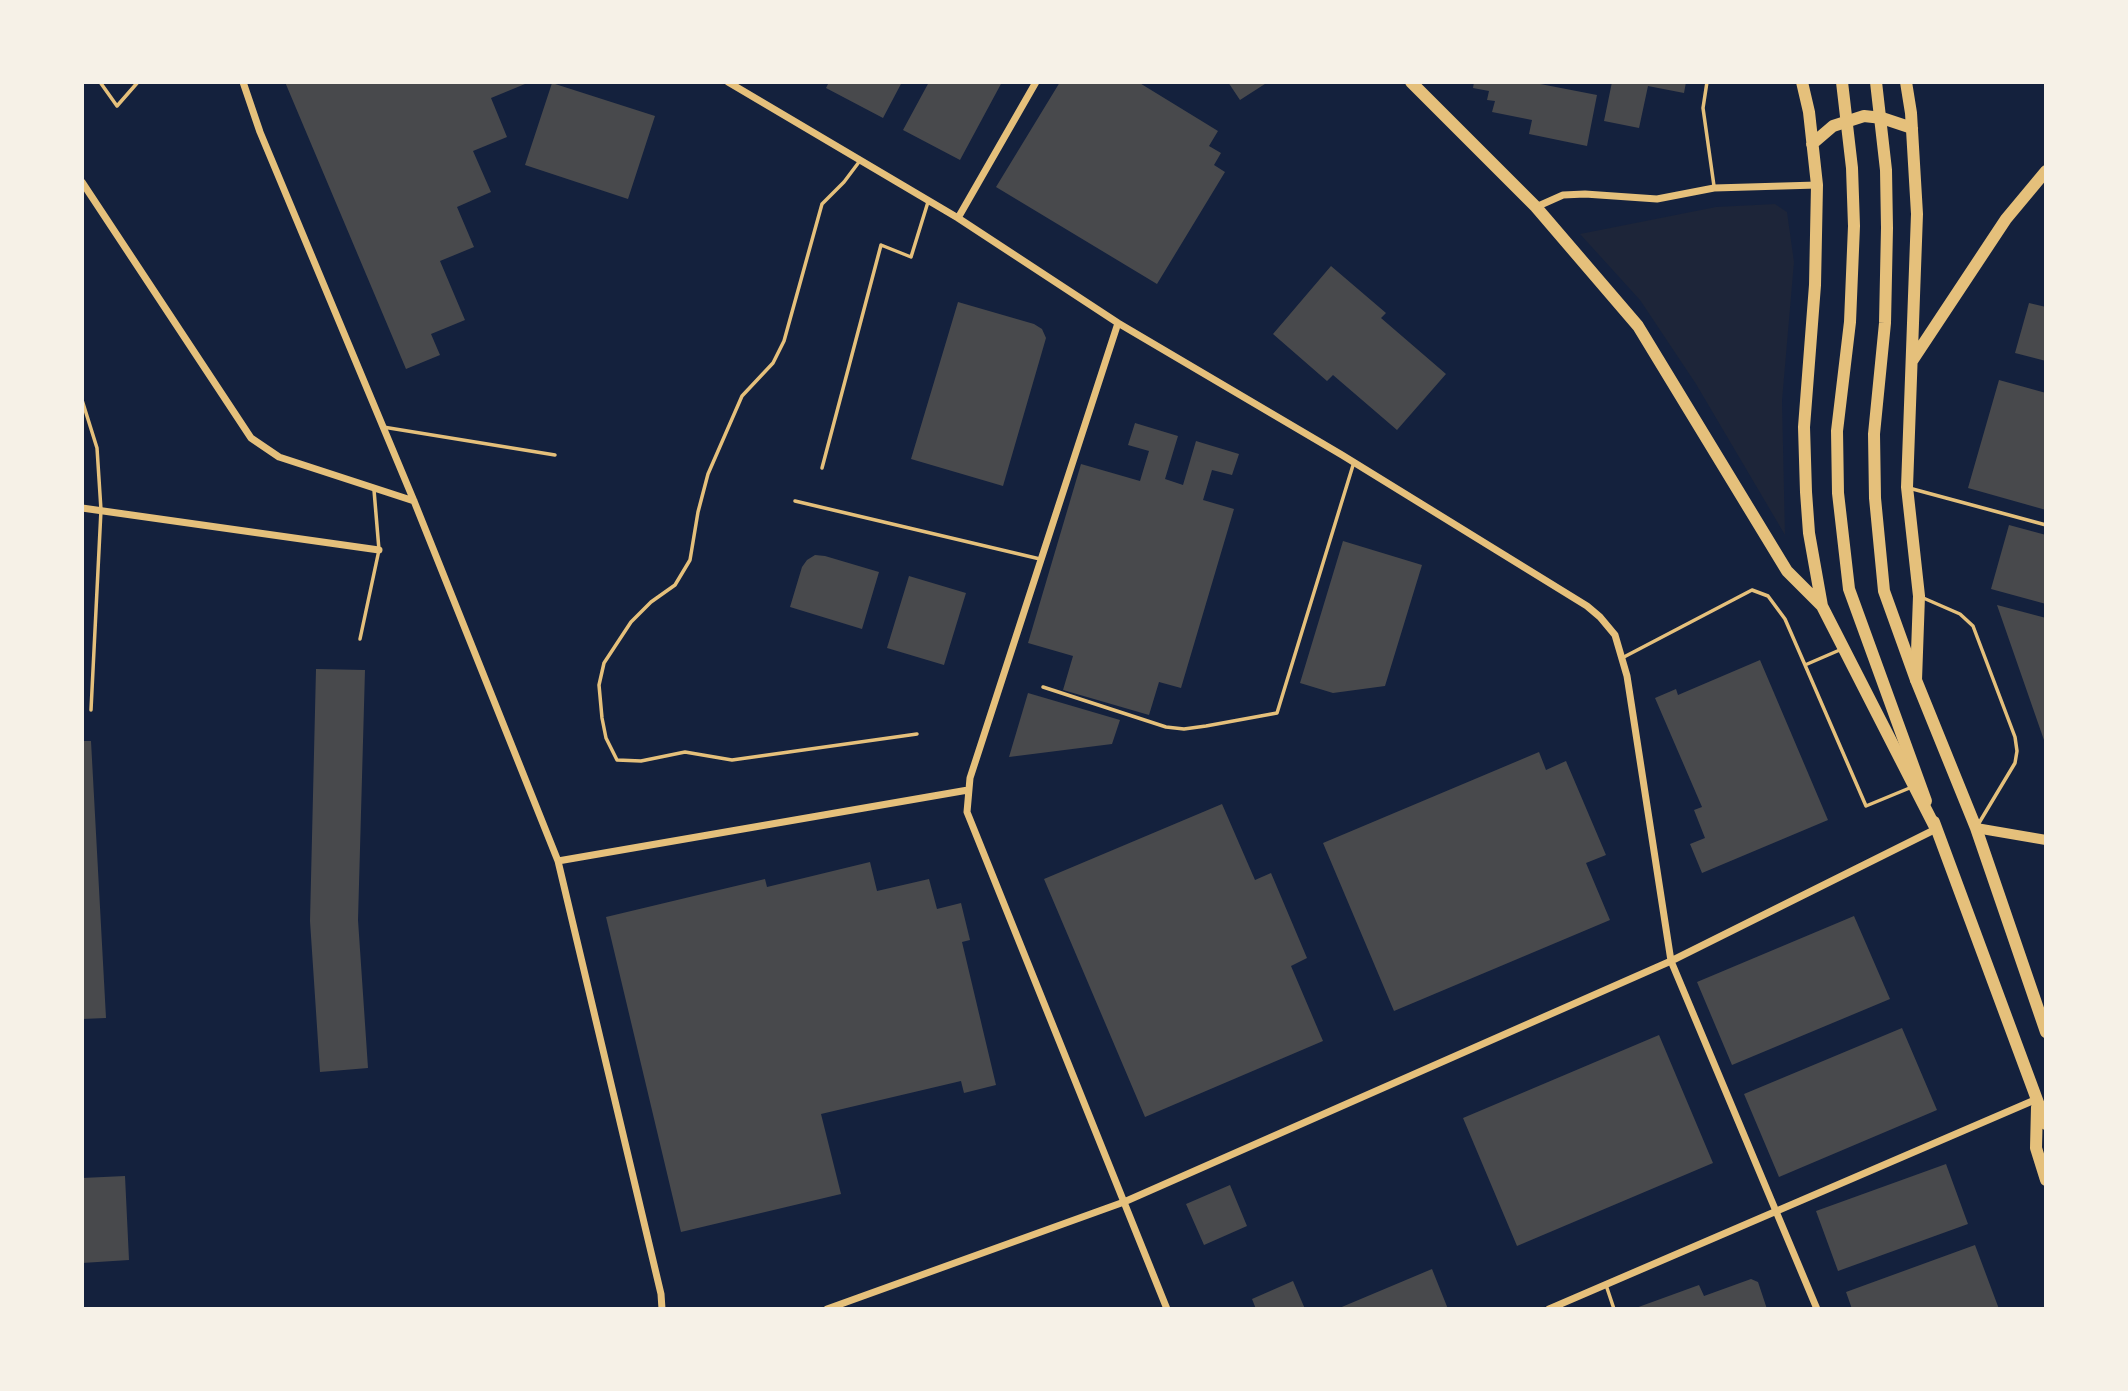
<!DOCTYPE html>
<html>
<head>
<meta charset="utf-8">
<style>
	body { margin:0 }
	#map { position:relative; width:2128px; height:1391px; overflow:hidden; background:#14213d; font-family:"Alegreya Sans",sans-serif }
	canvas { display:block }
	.frame { position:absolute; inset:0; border:84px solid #f6f1e7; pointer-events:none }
</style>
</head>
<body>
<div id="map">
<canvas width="2128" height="1391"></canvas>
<div class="frame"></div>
</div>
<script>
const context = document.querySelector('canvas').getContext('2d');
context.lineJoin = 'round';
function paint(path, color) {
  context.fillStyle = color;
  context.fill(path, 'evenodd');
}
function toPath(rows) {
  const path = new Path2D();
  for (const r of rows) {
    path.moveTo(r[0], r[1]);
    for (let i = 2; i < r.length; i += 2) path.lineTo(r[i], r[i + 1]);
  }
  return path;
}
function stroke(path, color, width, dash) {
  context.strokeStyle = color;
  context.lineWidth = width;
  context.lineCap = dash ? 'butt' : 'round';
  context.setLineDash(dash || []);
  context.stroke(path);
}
const green = toPath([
	[1775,204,1787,212,1794,262,1782,401,1785,535,1696,384,1640,300,1580,234,1716,207]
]);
const building = toPath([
	[285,82,524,82,525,84,491,98,507,137,473,151,491,192,457,207,474,247,440,261,465,320,431,334,440,355,406,369],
	[829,82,902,82,883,118,826,88],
	[929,82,1002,82,960,160,903,130],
	[1060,82,1138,82,1218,131,1209,146,1221,153,1214,165,1225,172,1157,284,996,187],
	[1228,82,1268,82,1240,100],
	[1474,82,1530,82,1597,95,1587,146,1529,134,1532,120,1492,112,1495,101,1487,100,1489,91,1473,88],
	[1612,82,1686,82,1684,93,1648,86,1639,128,1604,121],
	[552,83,655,116,628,199,525,165],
	[1331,266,1386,313,1381,318,1446,374,1397,430,1333,375,1327,381,1273,334],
	[958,302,1034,324,1042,329,1046,338,1003,486,911,459],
	[2029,303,2046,307,2046,361,2015,353],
	[1999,380,2046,393,2046,510,1968,488],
	[1135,423,1178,436,1165,479,1183,485,1196,441,1239,454,1232,475,1212,470,1203,500,1234,509,1181,688,1159,682,1149,715,1063,690,1073,656,1028,643,1081,464,1140,481,1149,451,1128,445],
	[2009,525,2046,535,2046,604,1991,589],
	[1343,541,1422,565,1385,686,1333,693,1300,683],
	[815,555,825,556,879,572,862,629,790,607,802,567,807,560],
	[909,576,966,593,944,665,887,648],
	[1997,605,2046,618,2046,743,2045,743],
	[1760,660,1828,820,1702,873,1690,844,1705,838,1694,810,1702,807,1655,698,1676,689,1678,695],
	[316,669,365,670,358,920,368,1068,320,1072,310,921],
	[1028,693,1120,720,1112,744,1009,757],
	[82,741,91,741,106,1018,82,1019],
	[1539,752,1546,770,1566,761,1606,855,1586,863,1610,920,1394,1011,1323,843],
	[1222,804,1255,880,1271,873,1307,958,1291,966,1323,1041,1145,1117,1044,879],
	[870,862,877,891,929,879,937,909,961,903,970,940,962,942,996,1085,964,1093,961,1081,821,1114,841,1194,681,1232,606,917,765,879,767,887],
	[1854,916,1890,999,1732,1065,1697,982],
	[1902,1028,1937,1110,1779,1177,1744,1094],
	[1659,1035,1713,1163,1517,1246,1463,1118],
	[1946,1164,1968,1224,1838,1271,1816,1211],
	[125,1176,129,1260,82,1263,82,1178],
	[1230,1185,1247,1226,1204,1245,1186,1204],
	[1975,1245,1999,1309,1852,1309,1846,1292],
	[1432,1269,1448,1309,1337,1309],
	[1751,1279,1758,1282,1767,1309,1633,1309,1699,1285,1704,1296],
	[1293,1281,1305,1309,1256,1309,1252,1299]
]);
const service = toPath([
	[100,82,117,106,138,82],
	[1707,82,1703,108,1714,186],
	[859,162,844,182,822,204,784,341,773,363,742,396,708,474,698,512,690,560,675,585,651,602,631,622,604,663,599,685,602,718,606,738,617,760,641,761,685,752,732,760,917,734],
	[82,400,97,448,101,510,91,710],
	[383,427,555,455],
	[822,468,881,245,911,257,928,202],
	[1909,488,2046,525],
	[795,501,1040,559],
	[1921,597,1960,614,1973,626,2015,737,2017,751,2015,763,1979,823],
	[360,639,379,550,374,490],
	[1842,649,1805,665,1866,806,1912,787],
	[1622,658,1752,590,1768,596,1785,619,1805,665],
	[1043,687,1166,727,1184,729,1206,726,1277,713,1354,462],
	[1606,1285,1614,1309]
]);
const minor = toPath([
	[243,82,260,132,414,501,558,861,661,1294,662,1309],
	[728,82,958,218,1118,323,1342,455,1587,606,1600,617,1615,635,1627,676,1671,961,1817,1309],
	[82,182,251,438,279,457,414,501],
	[1536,207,1563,195,1585,194,1657,199,1714,188,1817,185],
	[958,218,1036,82],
	[1118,323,970,778,967,812,1167,1309],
	[82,508,379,550],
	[558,861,968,790],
	[827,1309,1124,1202,1671,961,1936,829],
	[1549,1309,2037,1099]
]);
const tertiary = toPath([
	[1976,828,2046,840]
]);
const primary = toPath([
	[1842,82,1852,168,1854,226,1850,322,1837,431,1838,493,1849,589,1926,801],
	[1876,82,1886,170,1887,228,1885,323,1874,434,1875,498,1884,591,1916,680,1976,828,2046,1032],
	[1934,822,2046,1124],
	[2037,1107,2036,1148,2046,1180]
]);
const trunk = toPath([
	[1411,82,1536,207,1638,326,1787,571,1821,605],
	[1802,82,1809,112,1817,185,1815,285,1804,427,1806,492,1809,533,1822,606,1936,829],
	[1906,82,1911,113,1917,214,1907,487,1919,596,1916,680],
	[1812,144,1833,126,1864,116,1882,118,1912,128],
	[1912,361,2006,219,2046,171]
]);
paint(green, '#1d2539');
paint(building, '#48494c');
stroke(service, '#e5c07b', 3.5);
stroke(minor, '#e5c07b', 7);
stroke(tertiary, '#e5c07b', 10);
stroke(primary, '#e5c07b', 12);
stroke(trunk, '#e5c07b', 12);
</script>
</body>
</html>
